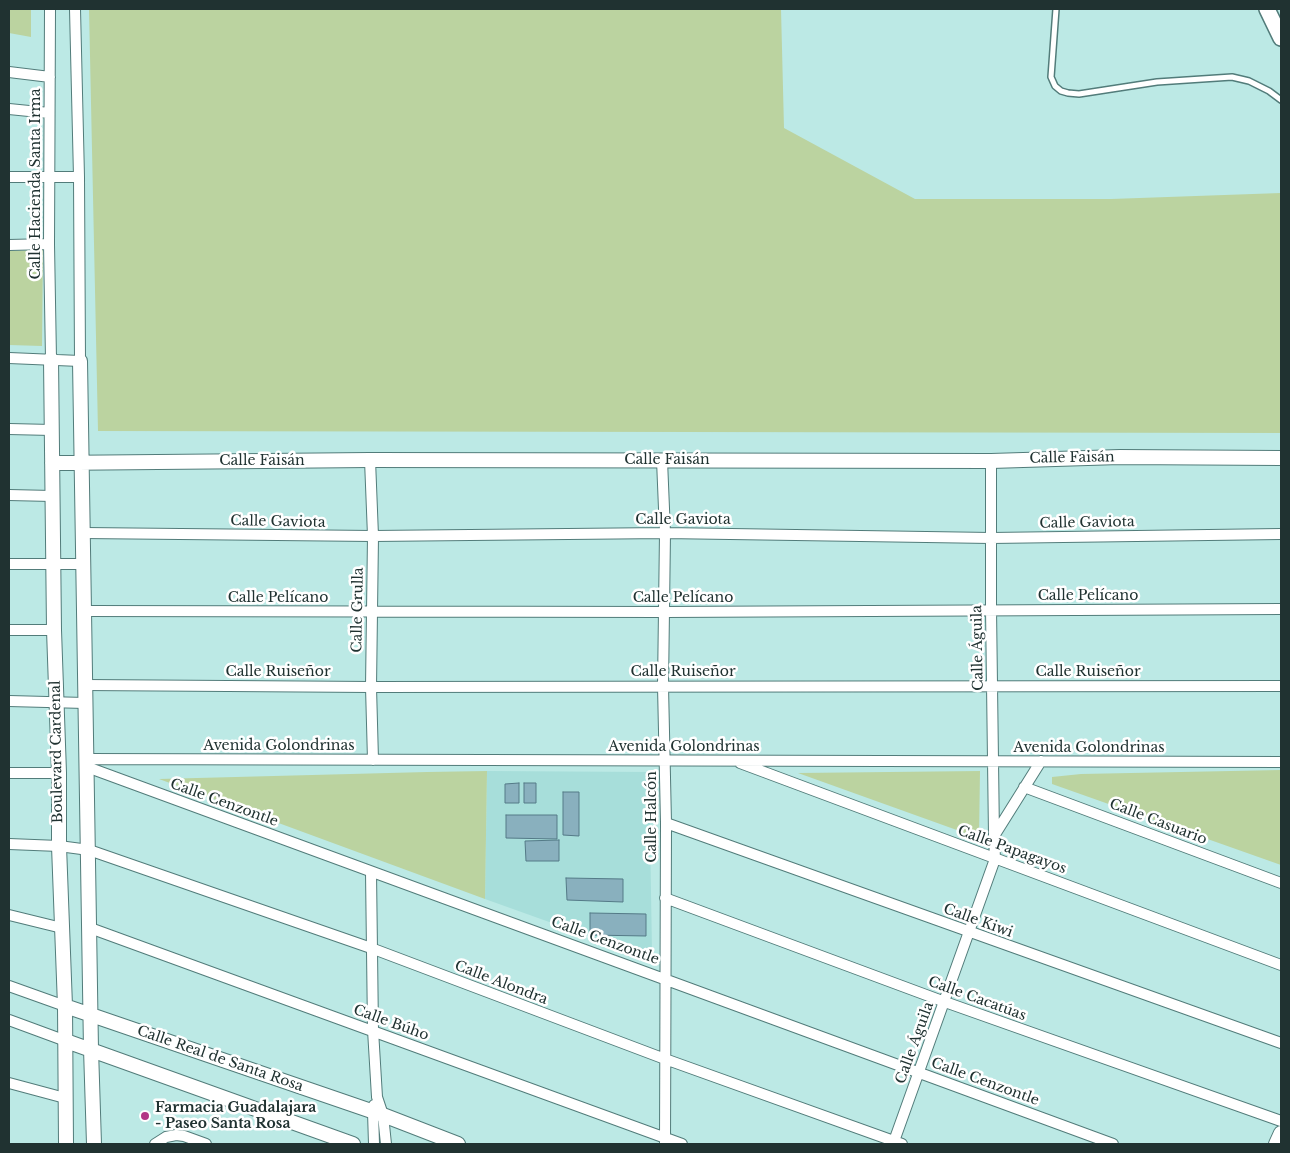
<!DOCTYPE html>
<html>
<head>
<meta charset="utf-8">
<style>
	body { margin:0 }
	#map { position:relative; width:1290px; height:1153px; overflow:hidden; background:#bce9e5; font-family:"Libre Baskerville",serif }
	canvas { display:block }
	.frame { position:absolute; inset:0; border:10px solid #203231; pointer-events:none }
</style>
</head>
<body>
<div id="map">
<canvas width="1290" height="1153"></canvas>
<div class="frame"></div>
</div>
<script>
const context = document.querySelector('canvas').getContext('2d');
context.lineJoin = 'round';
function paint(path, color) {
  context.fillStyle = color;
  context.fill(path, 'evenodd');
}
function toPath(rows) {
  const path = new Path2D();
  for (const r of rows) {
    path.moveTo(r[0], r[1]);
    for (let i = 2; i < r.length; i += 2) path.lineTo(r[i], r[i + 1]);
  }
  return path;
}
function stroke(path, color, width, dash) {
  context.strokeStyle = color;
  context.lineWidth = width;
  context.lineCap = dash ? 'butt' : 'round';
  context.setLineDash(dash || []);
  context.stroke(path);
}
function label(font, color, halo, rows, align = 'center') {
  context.font = font + ' "Libre Baskerville",serif';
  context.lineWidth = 5;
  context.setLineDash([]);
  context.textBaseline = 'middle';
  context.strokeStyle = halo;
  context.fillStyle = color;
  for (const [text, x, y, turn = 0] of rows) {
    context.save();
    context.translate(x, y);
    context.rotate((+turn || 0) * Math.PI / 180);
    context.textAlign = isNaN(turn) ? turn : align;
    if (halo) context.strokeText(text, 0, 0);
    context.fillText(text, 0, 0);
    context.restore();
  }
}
const built = toPath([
	[487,771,649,772,652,952,647,957,485,899]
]);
const green = toPath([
	[9,9,31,9,31,37,9,33],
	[89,9,781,9,784,128,915,199,1111,199,1281,193,1281,433,98,431],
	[43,250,42,346,9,345,9,251],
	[1281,770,1281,865,1052,784,1052,777,1081,774],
	[487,771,485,899,159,779,427,772],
	[980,771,979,838,798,773]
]);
const building = toPath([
	[519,783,519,803,505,803,505,784,519,783],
	[524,783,536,783,536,803,524,803,524,783],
	[563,792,579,792,579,836,563,835,563,792],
	[506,815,557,815,557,839,506,838,506,815],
	[559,840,559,861,526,861,525,841,559,840],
	[566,878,623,879,623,902,567,900,566,878],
	[590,913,646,914,646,936,590,935,590,913]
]);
const lane = toPath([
	[1056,9,1051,77,1055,86,1061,91,1068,93,1079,94,1157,82,1232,77,1249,81,1269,91,1281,100]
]);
const street = toPath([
	[50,9,49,244,51,359],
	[9,72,50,77],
	[9,109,49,113],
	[9,177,79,177],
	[9,245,49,244],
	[9,358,80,361,79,177,75,9],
	[9,429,52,430],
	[370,460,373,536,371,687,373,760],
	[662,460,665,533,663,686,666,823,665,1144],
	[991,461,991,609,994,836],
	[9,495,52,496],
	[84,533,373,536,665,533,991,538,1281,534],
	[9,564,84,564],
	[85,611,665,612,1281,609],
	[9,630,54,630],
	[85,685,371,687,1281,686],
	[9,701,85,703],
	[87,759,1281,762],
	[740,763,1281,965],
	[87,767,1113,1144],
	[9,773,59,773],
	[1024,787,1281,883],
	[666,823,1281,1043],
	[9,844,59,846,89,850,371,948,665,1059,902,1144],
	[371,872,373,1030,377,1097,383,1115,386,1144],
	[665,898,945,1002,1281,1121],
	[9,915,62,928],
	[90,928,682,1144],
	[9,986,65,1006],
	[9,1020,66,1041],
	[9,1083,65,1098],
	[155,1144,166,1137,176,1135,184,1136,206,1144],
	[374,1144,373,1112,374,1105],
	[893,1144,995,859,994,836,1041,761]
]);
const secondary = toPath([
	[51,359,54,630,59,773,59,846,65,1006,66,1144],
	[80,361,91,1049,94,1144],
	[52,463,370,460,991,461,1120,457,1281,458],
	[65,1006,383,1115,458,1144],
	[66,1041,353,1144],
	[1276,1144,1281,1133]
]);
const primary = toPath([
	[1267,9,1281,38]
]);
const markers = [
	[145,1116,5,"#b33686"]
];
const streetNames = [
	["Calle Hacienda Santa Irma",36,184,-90],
	["Calle Faisán",1072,458,-1],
	["Calle Faisán",667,460],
	["Calle Faisán",262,461],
	["Calle Gaviota",683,520],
	["Calle Gaviota",278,522,1],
	["Calle Gaviota",1087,523,-1],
	["Calle Pelícano",1088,596],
	["Calle Pelícano",278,598],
	["Calle Pelícano",683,598],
	["Calle Grulla",358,610,-89],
	["Calle Águila",978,648,-91],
	["Calle Ruiseñor",278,672],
	["Calle Ruiseñor",683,672],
	["Calle Ruiseñor",1088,672],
	["Avenida Golondrinas",279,746],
	["Avenida Golondrinas",684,747],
	["Avenida Golondrinas",1089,748],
	["Boulevard Cardenal",57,752,-91],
	["Calle Cenzontle",224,803,20],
	["Calle Halcón",652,817,-90],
	["Calle Casuario",1158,822,21],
	["Calle Papagayos",1012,850,20],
	["Calle Kiwi",978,921,20],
	["Calle Cenzontle",605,941,20],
	["Calle Alondra",501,983,21],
	["Calle Cacatúas",977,999,20],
	["Calle Búho",391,1023,20],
	["Calle Águila",915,1043,-70],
	["Calle Real de Santa Rosa",220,1059,19],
	["Calle Cenzontle",985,1082,20]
];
const poiNames = [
	["Farmacia Guadalajara",155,1108],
	["- Paseo Santa Rosa",155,1124]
];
paint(built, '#a7deda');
paint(green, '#bbd3a0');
paint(building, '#89b0be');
stroke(building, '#547a87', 1);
stroke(lane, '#527c7a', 8);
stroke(street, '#527c7a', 12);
stroke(secondary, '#527c7a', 16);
stroke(primary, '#527c7a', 18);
stroke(lane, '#fff', 5);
stroke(street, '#fff', 10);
stroke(secondary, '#fff', 14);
stroke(primary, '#fff', 15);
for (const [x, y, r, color] of markers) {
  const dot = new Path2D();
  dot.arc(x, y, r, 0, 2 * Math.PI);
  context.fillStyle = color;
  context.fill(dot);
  stroke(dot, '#fff', 2);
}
label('14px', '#203231', '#fff', streetNames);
label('bold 14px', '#203231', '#fff', poiNames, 'left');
</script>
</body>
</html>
